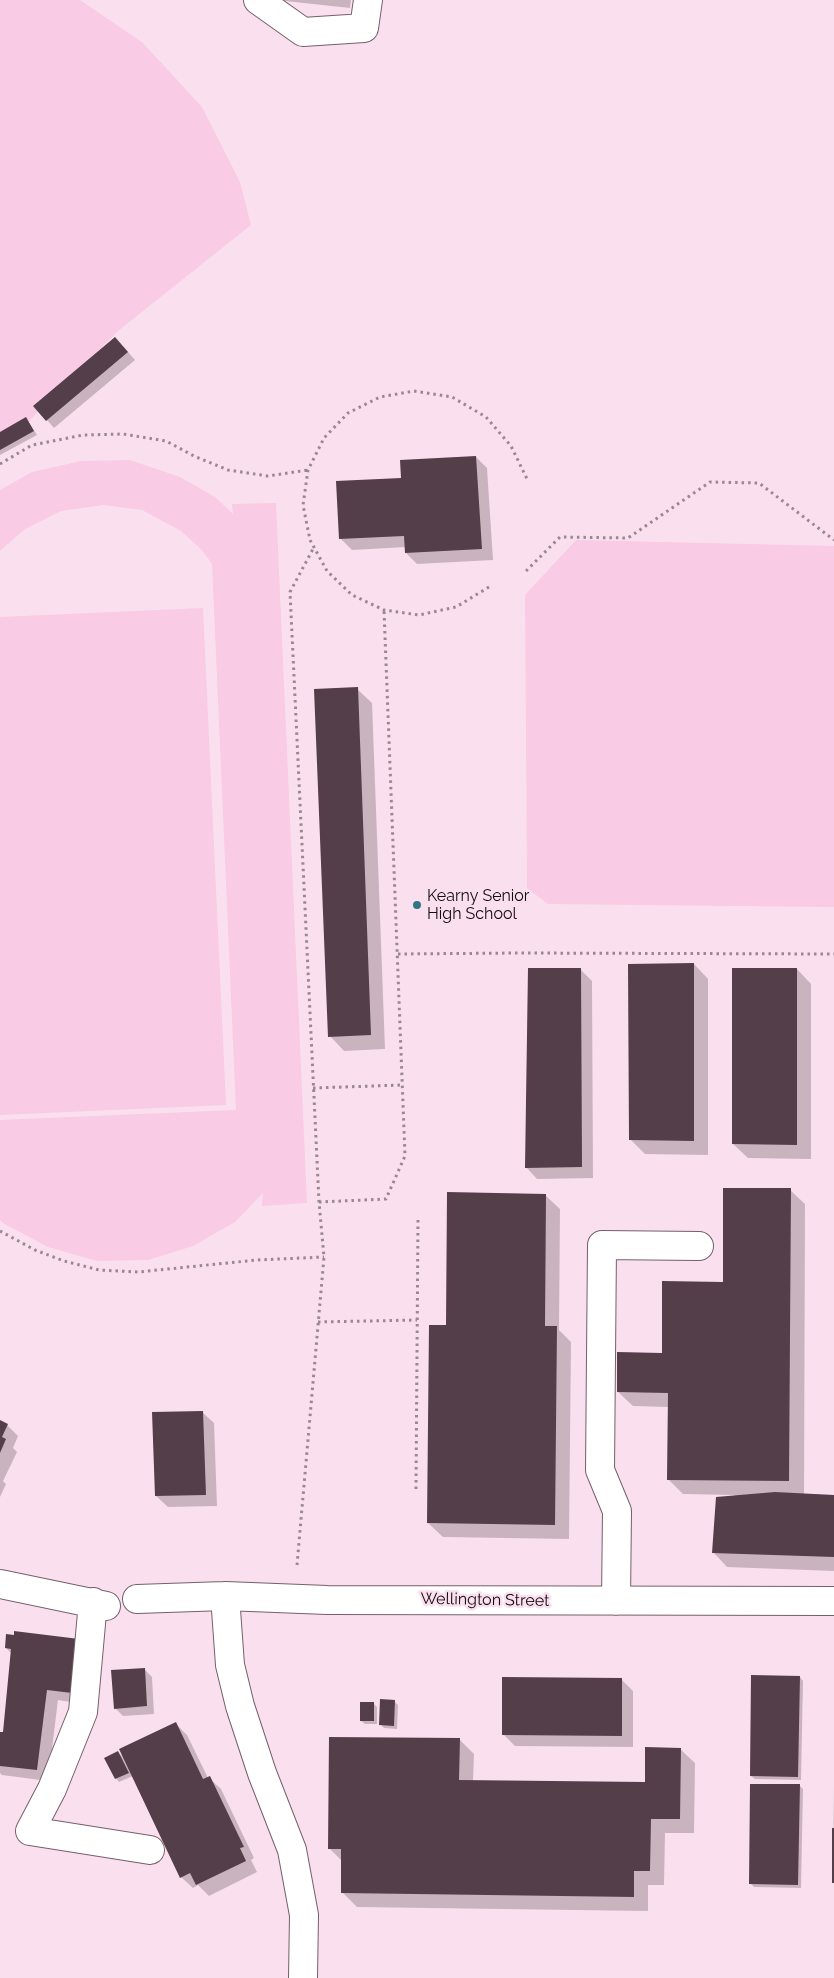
<!DOCTYPE html>
<html>
<head>
<meta charset="utf-8">
<style>
	body { margin:0 }
	canvas { display:block; background:#fae0ee }
</style>
</head>
<body>
<canvas width="834" height="1978"></canvas>
<script>
const context = document.querySelector('canvas').getContext('2d');
context.lineJoin = 'round';
function paint(path, color) {
  context.fillStyle = color;
  context.fill(path, 'evenodd');
}
function toPath(rows) {
  const path = new Path2D();
  for (const r of rows) {
    path.moveTo(r[0], r[1]);
    for (let i = 2; i < r.length; i += 2) path.lineTo(r[i], r[i + 1]);
  }
  return path;
}
function stroke(path, color, width, dash) {
  context.strokeStyle = color;
  context.lineWidth = width;
  context.lineCap = dash ? 'butt' : 'round';
  context.setLineDash(dash || []);
  context.stroke(path);
}
function label(font, color, halo, rows, align = 'center') {
  context.font = font + ' Raleway,sans-serif';
  context.lineWidth = 5;
  context.setLineDash([]);
  context.textBaseline = 'middle';
  context.strokeStyle = halo;
  context.fillStyle = color;
  for (const [text, x, y, turn = 0] of rows) {
    context.save();
    context.translate(x, y);
    context.rotate((+turn || 0) * Math.PI / 180);
    context.textAlign = isNaN(turn) ? turn : align;
    if (halo) context.strokeText(text, 0, 0);
    context.fillText(text, 0, 0);
    context.restore();
  }
}
const green = toPath([
	[0,0,80,0,143,43,202,107,240,182,251,225,118,331,29,421,0,434],
	[130,460,180,477,215,497,233,514,232,504,276,503,307,1203,262,1206,263,1193,235,1222,193,1246,148,1260,97,1261,48,1247,3,1223,0,1220,0,1120,236,1110,212,564,202,550,181,531,142,510,103,505,61,511,25,529,0,551,0,490,32,472,81,461],
	[576,540,834,546,834,907,548,904,527,888,525,595],
	[203,608,226,1105,0,1115,0,617]
]);
const shadow = toPath([
	[276,0,351,0,350,8],
	[123,346,135,360,54,428,47,420],
	[26,418,37,435,0,455,0,433],
	[476,457,487,468,493,560,417,564,406,553,406,547,352,550,341,539,402,479],
	[357,689,372,703,385,1049,344,1051,330,1036],
	[694,964,708,979,708,1155,645,1154,630,1139],
	[580,969,592,981,593,1178,537,1179,526,1167],
	[797,969,811,984,811,1159,748,1158,733,1144],
	[790,1190,805,1204,804,1495,834,1497,834,1571,727,1567,713,1552,735,1495,683,1494,669,1480,669,1407,633,1406,618,1392,663,1354,724,1283],
	[545,1195,560,1209,559,1330,571,1342,569,1539,443,1537,428,1523,448,1326],
	[202,1412,214,1423,217,1506,168,1507,156,1496],
	[0,1422,7,1425,18,1436,13,1448,17,1452,3,1481,6,1484,0,1497],
	[15,1636,83,1704,58,1700,48,1781,2,1775,0,1773,0,1733,4,1733,12,1654,6,1648],
	[144,1669,152,1677,154,1714,123,1716,115,1708],
	[800,1677,803,1681,801,1780,755,1779,751,1776],
	[621,1679,633,1691,633,1747,515,1746,503,1734],
	[394,1701,398,1705,397,1729,384,1728,381,1725],
	[373,1703,377,1707,377,1724,365,1724,361,1721],
	[175,1723,187,1735,208,1778,209,1778,221,1789,254,1858,251,1860,257,1872,209,1896,198,1885,193,1888,181,1877,133,1776,119,1782,116,1778,118,1752,124,1758],
	[459,1739,474,1754,473,1782,646,1784,680,1749,695,1763,694,1833,665,1833,664,1885,648,1885,648,1911,357,1907,342,1892,343,1862,329,1848],
	[834,1783,834,1883,833,1882],
	[799,1785,803,1789,801,1888,754,1887,750,1883]
]);
const building = toPath([
	[115,337,128,352,46,421,33,406],
	[26,417,34,431,0,450,0,432],
	[476,456,482,549,405,553,404,536,339,539,336,481,401,478,400,460],
	[358,687,371,1035,328,1037,314,689],
	[694,963,694,1141,629,1140,628,964],
	[528,968,581,968,582,1167,525,1168],
	[732,968,797,968,797,1145,732,1144],
	[723,1188,791,1188,789,1481,667,1480,668,1393,617,1392,617,1352,662,1353,662,1281,723,1282],
	[447,1192,546,1194,545,1326,557,1326,555,1525,427,1523,429,1325,446,1325],
	[203,1411,206,1495,155,1496,152,1412],
	[0,1420,8,1424,2,1437,6,1439,0,1453],
	[775,1492,834,1495,834,1557,712,1553,716,1497],
	[14,1631,79,1639,72,1693,47,1690,37,1770,0,1766,0,1732,3,1732,11,1649,5,1648,6,1634,14,1635],
	[145,1668,147,1706,114,1709,111,1670],
	[751,1675,800,1676,798,1777,750,1776],
	[502,1677,622,1678,622,1736,502,1735],
	[380,1699,395,1700,394,1726,379,1725],
	[360,1702,374,1702,374,1721,360,1721],
	[176,1722,203,1779,210,1776,244,1847,240,1848,246,1861,196,1885,190,1873,180,1878,119,1749],
	[329,1737,460,1738,459,1780,645,1782,645,1747,681,1748,680,1819,651,1819,650,1871,634,1871,634,1897,341,1893,341,1849,328,1849],
	[118,1751,129,1773,115,1779,104,1758],
	[750,1784,800,1784,798,1885,749,1884],
	[832,1828,834,1828,834,1883,832,1883]
]);
const path = toPath([
	[0,464,32,445,83,435,123,434,166,441,194,456,228,470,268,476,308,470],
	[526,571,560,537,628,538,710,482,759,483,834,540],
	[489,587,456,607,419,615,384,610,352,595,327,571,310,540,303,505,308,470,324,438,348,413,380,397,414,391,452,397,486,417,511,446,528,481],
	[398,954,517,953,834,954],
	[313,1088,403,1085],
	[319,1202,386,1199,405,1156,384,610],
	[0,1231,35,1250,64,1261,99,1270,138,1272,257,1260,324,1257],
	[318,1322,417,1320],
	[416,1489,418,1218],
	[297,1565,324,1257,319,1202,290,592,313,549]
]);
const minor = toPath([
	[258,0,303,32,364,28,368,0],
	[0,1584,106,1606],
	[225,1596,230,1665,240,1706,262,1773,292,1850,304,1915,303,1978],
	[137,1599,225,1596,327,1600,834,1601],
	[616,1601,617,1511,600,1470,602,1245,699,1246],
	[93,1602,83,1712,52,1789,30,1831,150,1850]
]);
const markers = [
	[417,905,5,"#307584"]
];
const poiNames = [
	["Kearny Senior",427,896],
	["High School",427,914]
];
const streetNames = [
	["Wellington Street",485,1600,1]
];
paint(green, '#f9cbe5');
paint(shadow, '#0003');
paint(building, '#533e4a');
stroke(minor, '#755f6b', 30);
stroke(path, '#998791', 3, [2.5, 4]);
stroke(minor, '#fff', 28);
for (const [x, y, r, color] of markers) {
  const dot = new Path2D();
  dot.arc(x, y, r, 0, 2 * Math.PI);
  context.fillStyle = color;
  context.fill(dot);
  stroke(dot, '#fae0ee', 2);
}
label('16px', '#130b10', '#fae0ee', poiNames, 'left');
label('16px', '#130b10', '#fae0ee', streetNames);
</script>
</body>
</html>
